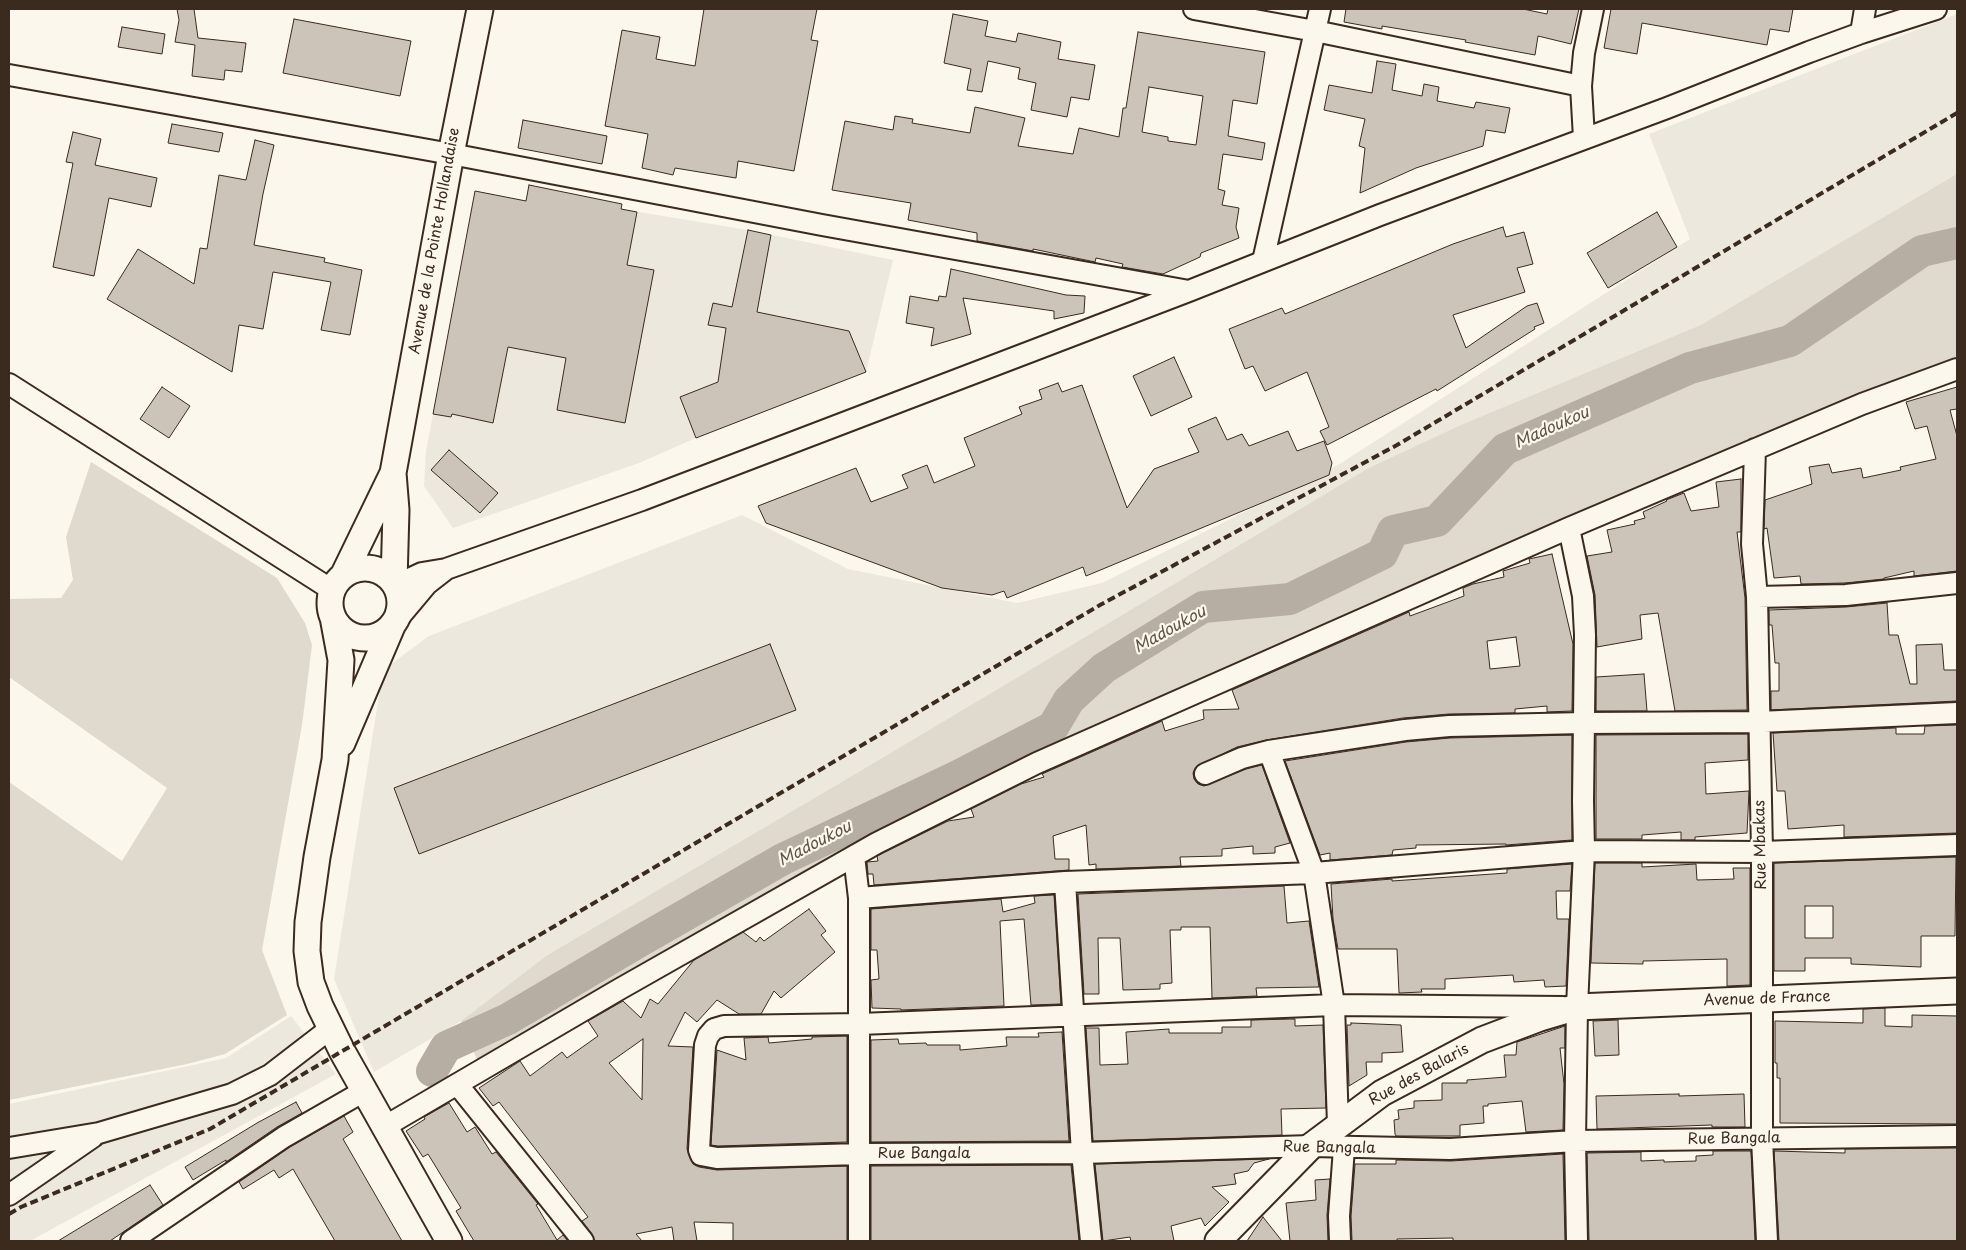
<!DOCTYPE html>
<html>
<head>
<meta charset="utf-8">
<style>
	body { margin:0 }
	#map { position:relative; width:1966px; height:1250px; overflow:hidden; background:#fbf7ec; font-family:"Playpen Sans",sans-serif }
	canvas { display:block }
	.frame { position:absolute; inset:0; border:10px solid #3b2a1e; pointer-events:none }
</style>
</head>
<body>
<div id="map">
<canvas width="1966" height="1250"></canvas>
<div class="frame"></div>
</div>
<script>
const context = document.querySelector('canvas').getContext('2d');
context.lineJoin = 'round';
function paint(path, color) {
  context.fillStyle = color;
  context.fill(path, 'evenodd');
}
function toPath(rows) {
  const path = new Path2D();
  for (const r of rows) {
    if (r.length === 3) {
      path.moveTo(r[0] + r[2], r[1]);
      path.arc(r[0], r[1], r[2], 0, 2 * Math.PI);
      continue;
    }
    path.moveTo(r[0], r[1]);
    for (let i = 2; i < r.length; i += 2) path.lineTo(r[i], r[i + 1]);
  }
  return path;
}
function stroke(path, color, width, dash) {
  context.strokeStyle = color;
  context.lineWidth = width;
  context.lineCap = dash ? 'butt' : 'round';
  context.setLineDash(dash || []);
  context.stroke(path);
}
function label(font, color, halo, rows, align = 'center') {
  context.font = font + ' "Playpen Sans",sans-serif';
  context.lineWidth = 4.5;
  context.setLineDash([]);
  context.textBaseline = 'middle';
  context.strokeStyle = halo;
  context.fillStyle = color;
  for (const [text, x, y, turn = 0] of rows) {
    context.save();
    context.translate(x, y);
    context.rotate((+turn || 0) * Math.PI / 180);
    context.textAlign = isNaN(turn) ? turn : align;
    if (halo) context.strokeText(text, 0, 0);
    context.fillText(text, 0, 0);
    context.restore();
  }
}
const built = toPath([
	[1957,14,1957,196,546,956,461,1021,374,1072,334,979,383,670,429,636,742,515,848,569,1017,603,1102,583,1338,465,1690,239,1649,134],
	[529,185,622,204,621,209,748,230,893,260,866,372,696,438,639,463,453,528,424,486,426,451,475,191,526,201],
	[291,1016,336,1074,30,1241,9,1241,9,1104,226,1058]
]);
const green = toPath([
	[1957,174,1957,364,1119,726,478,1062,461,1021,546,956,847,779,1369,468,1461,425,1701,325],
	[91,462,277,578,305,623,312,645,302,725,262,950,287,1015,225,1054,187,1064,9,1100,9,782,122,861,167,788,9,677,9,599,61,598,73,580,66,537]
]);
const river = toPath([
	[432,1071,446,1047,508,1019,640,941,783,859,956,777,1053,727,1069,700,1104,668,1203,607,1290,599,1382,554,1393,531,1437,521,1505,449,1690,368,1790,341,1922,251,1957,243]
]);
const building = toPath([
	[177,9,194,9,198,38,246,43,242,72,225,70,224,80,192,76,195,45,175,42,179,20,177,9],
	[704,9,817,9,811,40,818,41,794,171,738,161,736,178,675,168,673,175,642,168,648,134,605,126,622,30,660,37,656,59,695,66,704,9],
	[1346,9,1523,9,1547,14,1548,9,1579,9,1571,44,1538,36,1535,55,1465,42,1466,40,1382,26,1382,29,1344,22,1346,9],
	[1611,9,1793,9,1789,32,1770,29,1767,45,1642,23,1637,54,1604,48,1611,9],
	[953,14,988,21,985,36,1016,42,1018,33,1061,42,1058,59,1095,65,1089,100,1071,97,1067,117,1031,110,1036,83,1018,79,1020,68,988,61,982,92,967,90,971,69,944,63,953,14],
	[294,19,411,41,400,96,283,73,294,19],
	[122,27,165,34,162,54,118,47,122,27],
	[1138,32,1265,52,1257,104,1233,100,1228,136,1265,143,1262,160,1223,154,1218,189,1225,191,1222,205,1239,208,1236,227,1239,238,1201,253,1200,257,1163,274,1122,267,1123,264,1096,258,1095,262,1033,249,1033,251,977,241,977,233,908,220,911,203,832,190,845,121,893,130,895,116,913,119,912,123,970,133,975,107,1025,118,1018,146,1073,154,1079,128,1119,137,1123,108,1126,108,1138,32],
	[1149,87,1203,96,1196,145,1168,141,1168,137,1142,132,1149,87],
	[1377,61,1396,64,1392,90,1422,96,1424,84,1439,87,1437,101,1474,108,1476,102,1510,108,1505,133,1486,130,1483,146,1416,168,1360,193,1365,148,1359,146,1365,119,1324,110,1329,85,1372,93,1377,61],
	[523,120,607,136,602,164,518,148,523,120],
	[172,124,223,133,219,152,168,143,172,124],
	[73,132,101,139,95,165,157,178,151,207,109,198,94,276,53,267,73,163,66,162,73,132],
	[255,140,274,145,263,194,254,245,325,258,324,262,362,270,350,335,321,330,331,282,273,272,263,329,239,325,232,372,107,299,138,249,194,284,200,248,207,249,219,175,246,180,255,140],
	[529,185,622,204,621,209,637,212,627,265,654,270,625,423,557,410,566,358,508,347,493,423,452,414,451,417,433,414,475,191,526,201,529,185],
	[1657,212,1677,247,1608,288,1587,253,1657,212],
	[1503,227,1506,237,1524,232,1533,264,1517,268,1525,292,1453,315,1466,348,1527,306,1537,303,1544,323,1534,327,1535,329,1437,391,1436,389,1327,445,1320,431,1329,427,1307,372,1265,391,1253,366,1245,369,1229,329,1282,308,1285,314,1453,244,1503,227],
	[748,230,771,235,757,312,849,331,866,372,696,438,680,397,718,382,726,328,708,325,713,303,732,307,748,230],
	[951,269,1066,295,1085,296,1084,313,1054,319,1054,311,963,298,971,334,931,346,934,328,906,323,910,296,938,301,939,296,946,297,951,269],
	[1174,357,1192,397,1151,416,1133,376,1174,357],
	[1058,383,1062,392,1082,385,1127,508,1154,469,1199,452,1188,429,1216,417,1227,440,1242,434,1249,446,1288,431,1297,451,1324,441,1332,463,1329,475,1086,576,1083,567,1007,598,1004,591,992,595,942,588,766,523,758,506,856,468,871,502,908,488,902,475,927,465,934,483,975,466,964,438,1022,414,1019,407,1042,399,1039,390,1058,383],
	[162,387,190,406,169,438,140,419,162,387],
	[1957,387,1957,409,1950,410,1957,436,1957,571,1914,576,1914,571,1884,578,1884,579,1845,583,1801,584,1800,576,1774,578,1767,528,1764,529,1765,500,1812,484,1809,467,1829,464,1832,473,1861,468,1863,478,1901,470,1900,467,1936,459,1927,426,1915,429,1906,402,1957,387],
	[449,450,498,493,480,513,431,470,449,450],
	[1741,479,1741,532,1737,532,1745,598,1747,710,1675,711,1658,613,1640,615,1642,639,1597,647,1595,595,1587,556,1612,552,1607,530,1635,524,1634,521,1645,518,1643,512,1667,501,1666,500,1684,493,1691,511,1719,507,1716,482,1741,479],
	[1552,554,1573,644,1572,711,1547,712,1547,706,1515,709,1515,713,1449,714,1403,718,1266,740,1237,747,1196,767,1193,773,1194,779,1198,784,1204,786,1246,769,1262,765,1290,843,1275,847,1275,853,1253,854,1253,846,1222,849,1222,856,1180,857,1181,866,1096,869,1096,864,1089,865,1086,825,1053,836,1055,859,1069,859,1069,870,874,885,873,874,868,874,867,862,878,861,877,856,948,821,974,817,971,809,1021,784,1044,777,1042,774,1162,721,1165,731,1204,719,1203,710,1239,709,1232,690,1409,612,1410,616,1464,596,1463,588,1473,584,1504,577,1503,571,1530,563,1529,559,1552,554],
	[1516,637,1520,666,1490,669,1487,641,1516,637],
	[1887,603,1889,635,1898,635,1910,684,1917,684,1916,645,1942,644,1944,670,1957,670,1957,701,1771,710,1771,691,1779,691,1779,663,1775,663,1772,625,1769,625,1769,610,1846,607,1887,603],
	[770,644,796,710,419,854,394,788,770,644],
	[1644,674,1647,711,1596,711,1596,677,1644,674],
	[1957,725,1957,833,1844,837,1844,825,1788,829,1785,791,1777,791,1773,733,1896,728,1896,734,1924,734,1925,726,1957,725],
	[1748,734,1748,760,1705,763,1706,794,1749,791,1747,833,1695,837,1695,840,1681,840,1681,832,1642,835,1642,839,1596,839,1596,735,1748,734],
	[1572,735,1572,840,1506,845,1506,844,1416,845,1416,848,1393,850,1392,855,1330,860,1330,853,1320,855,1285,761,1406,742,1450,738,1572,735],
	[1956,857,1955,936,1921,936,1921,967,1851,964,1851,958,1805,958,1805,971,1774,971,1774,863,1956,857],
	[1805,906,1833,906,1833,938,1805,938,1805,906],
	[1595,863,1642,863,1642,867,1696,864,1697,880,1734,879,1733,868,1750,868,1750,985,1727,986,1727,959,1643,961,1643,964,1591,963,1595,863],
	[1572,864,1570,891,1556,891,1557,919,1569,919,1566,986,1545,987,1544,980,1514,982,1513,975,1445,979,1445,989,1421,989,1422,992,1399,993,1397,949,1338,949,1333,919,1331,884,1392,879,1392,881,1507,873,1507,869,1572,864],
	[1284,886,1287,923,1309,921,1319,987,1256,988,1257,996,1212,998,1210,927,1181,927,1181,930,1170,930,1172,983,1160,984,1160,989,1123,990,1120,938,1098,938,1099,994,1084,994,1078,894,1284,886],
	[1054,895,1061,1004,1031,1005,1024,919,1000,921,1004,1006,901,1010,901,1009,872,1008,871,980,879,979,877,950,871,950,871,909,1001,899,1003,912,1035,903,1034,896,1054,895],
	[809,909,826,931,821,935,835,952,781,998,774,991,761,1014,739,1014,717,1000,697,1022,685,1012,668,1046,693,1047,687,1149,693,1164,699,1167,717,1170,847,1166,847,1241,733,1241,733,1223,694,1222,697,1241,674,1241,672,1227,636,1234,642,1241,595,1241,592,1234,582,1221,588,1217,499,1102,493,1106,479,1088,520,1061,530,1076,562,1052,567,1058,598,1036,588,1021,623,1001,641,1018,650,999,658,1004,694,960,743,932,756,942,760,937,764,941,809,909],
	[643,1039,642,1100,609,1063,643,1039],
	[1885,1008,1885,1026,1912,1027,1912,1015,1957,1016,1957,1124,1780,1123,1780,1078,1777,1078,1777,1063,1775,1063,1775,1021,1863,1023,1863,1009,1885,1008],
	[1293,1019,1295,1019,1295,1026,1323,1025,1326,1108,1281,1109,1282,1135,1093,1141,1086,1028,1099,1028,1100,1065,1128,1064,1126,1032,1169,1029,1169,1033,1222,1033,1222,1027,1251,1027,1251,1020,1293,1019],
	[1618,1020,1619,1055,1595,1056,1593,1021,1618,1020],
	[1351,1023,1401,1025,1403,1052,1382,1053,1382,1062,1366,1062,1367,1075,1349,1086,1347,1025,1351,1025,1351,1023],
	[1565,1026,1565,1048,1560,1048,1564,1084,1563,1130,1526,1132,1522,1101,1488,1104,1488,1106,1483,1106,1484,1123,1460,1125,1460,1136,1396,1136,1395,1134,1394,1120,1399,1119,1398,1110,1414,1108,1414,1101,1442,1100,1442,1083,1467,1083,1467,1080,1506,1077,1504,1055,1516,1055,1517,1042,1565,1026],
	[1062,1032,1069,1141,871,1142,871,1040,898,1039,899,1044,926,1043,927,1045,960,1045,960,1050,1007,1046,1006,1037,1039,1037,1038,1033,1062,1032],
	[847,1036,847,1142,718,1146,711,1145,717,1050,746,1060,744,1038,768,1037,769,1043,812,1039,812,1037,847,1036],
	[1679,1094,1679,1096,1744,1094,1745,1127,1712,1127,1712,1125,1597,1129,1596,1096,1679,1094],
	[296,1102,302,1113,277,1127,226,1162,226,1160,193,1180,185,1167,257,1123,296,1102],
	[449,1103,467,1132,475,1127,492,1154,496,1152,538,1204,536,1205,557,1240,563,1235,568,1241,474,1241,456,1211,461,1208,428,1154,423,1157,406,1131,425,1119,424,1117,449,1103],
	[344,1116,353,1132,343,1139,402,1241,335,1241,293,1169,279,1178,274,1170,243,1189,239,1182,290,1147,344,1116],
	[1957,1148,1957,1241,1779,1241,1774,1151,1845,1153,1845,1149,1957,1148],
	[1713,1151,1751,1151,1755,1241,1589,1241,1587,1153,1641,1152,1641,1161,1664,1160,1664,1162,1696,1161,1696,1156,1713,1155,1713,1151],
	[1563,1154,1565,1241,1453,1241,1453,1238,1397,1239,1397,1241,1352,1241,1351,1216,1355,1164,1396,1164,1396,1160,1451,1161,1563,1154],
	[1269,1159,1254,1163,1248,1171,1234,1174,1236,1184,1212,1187,1229,1202,1205,1226,1201,1218,1171,1226,1174,1241,1131,1241,1130,1237,1103,1241,1095,1164,1269,1159],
	[1071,1165,1079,1241,871,1241,871,1166,1071,1165],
	[1330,1179,1327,1215,1328,1241,1290,1241,1286,1203,1316,1200,1315,1180,1330,1179],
	[150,1185,163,1205,110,1241,58,1241,150,1185],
	[1263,1217,1282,1241,1247,1241,1263,1217]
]);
const minor = toPath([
	[1194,9,1315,31,1581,86],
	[1861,33,1865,9],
	[9,75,451,154,822,225,1189,291],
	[1584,138,1581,86,1584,53,1593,9],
	[1263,261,1320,9],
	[9,384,332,590],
	[1755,449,1752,544,1757,597,1762,852,1762,1139,1767,1241],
	[1569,528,1583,596,1585,635,1583,801,1584,851,1577,1007,1575,1141,1577,1241],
	[396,585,422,573,446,569,642,500,1189,291,1380,215,1667,108,1809,52,1861,33,1936,9],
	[1757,597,1846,595,1957,583],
	[396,621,427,584,445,570],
	[1269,751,1314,873,1334,1005,1338,1125],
	[1205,774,1242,758,1269,751,1405,730,1449,726,1584,723,1759,722,1957,713],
	[854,856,859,898,1065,882,1314,873,1584,851,1762,852,1957,845],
	[1065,882,1082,1153,1091,1241],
	[859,898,859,1241],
	[1563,1007,1334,1005,860,1024,724,1026,714,1029,708,1036,705,1045,699,1150,701,1155,717,1158,860,1154,1082,1153,1311,1146,1450,1149,1575,1141,1957,1136],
	[457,1084,583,1241],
	[384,1127,618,990,877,843,1037,763,1569,528,1862,404,1957,369],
	[9,1148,99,1133,232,1094,270,1075,331,1028],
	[9,1195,93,1137],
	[131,1241,284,1137,364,1091],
	[1340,1241,1339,1216,1344,1148]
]);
const major = toPath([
	[365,603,35],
	[344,574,393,473],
	[394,582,396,510,393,473,451,154,480,9],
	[333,617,341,660,335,760,317,857,308,922,307,951,311,982,320,1006,342,1051,449,1241],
	[342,743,392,626],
	[1218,1241,1311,1146,1382,1093,1482,1040,1540,1018,1577,1007,1957,991]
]);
const rail = toPath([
	[9,1214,21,1207,210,1129,1100,605,1397,445,1957,113]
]);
const streetNames = [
	["Avenue de la Pointe Hollandaise",435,241,-80],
	["Rue Mbakas",1761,845,-91],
	["Avenue de France",1767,999,-2],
	["Rue des Balaris",1419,1075,-29],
	["Rue Bangala",1734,1139,-1],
	["Rue Bangala",1329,1148,1],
	["Rue Bangala",924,1154]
];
const waterNames = [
	["Madoukou",1552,428,-24],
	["Madoukou",1170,630,-29],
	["Madoukou",815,844,-27]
];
paint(built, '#ede8dd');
paint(green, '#dfd9ce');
stroke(river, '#b6aea2', 32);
paint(building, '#ccc4b9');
stroke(building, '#3b2a1e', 1);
stroke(minor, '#3b2a1e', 24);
stroke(major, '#3b2a1e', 29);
stroke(minor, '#fbf7ec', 20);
stroke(major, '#fbf7ec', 25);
stroke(rail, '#3b2a1e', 4, [8, 4]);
label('15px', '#3b2a1e', '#fbf7ec', streetNames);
label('italic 16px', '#605246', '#fbf7ec', waterNames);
</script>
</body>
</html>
